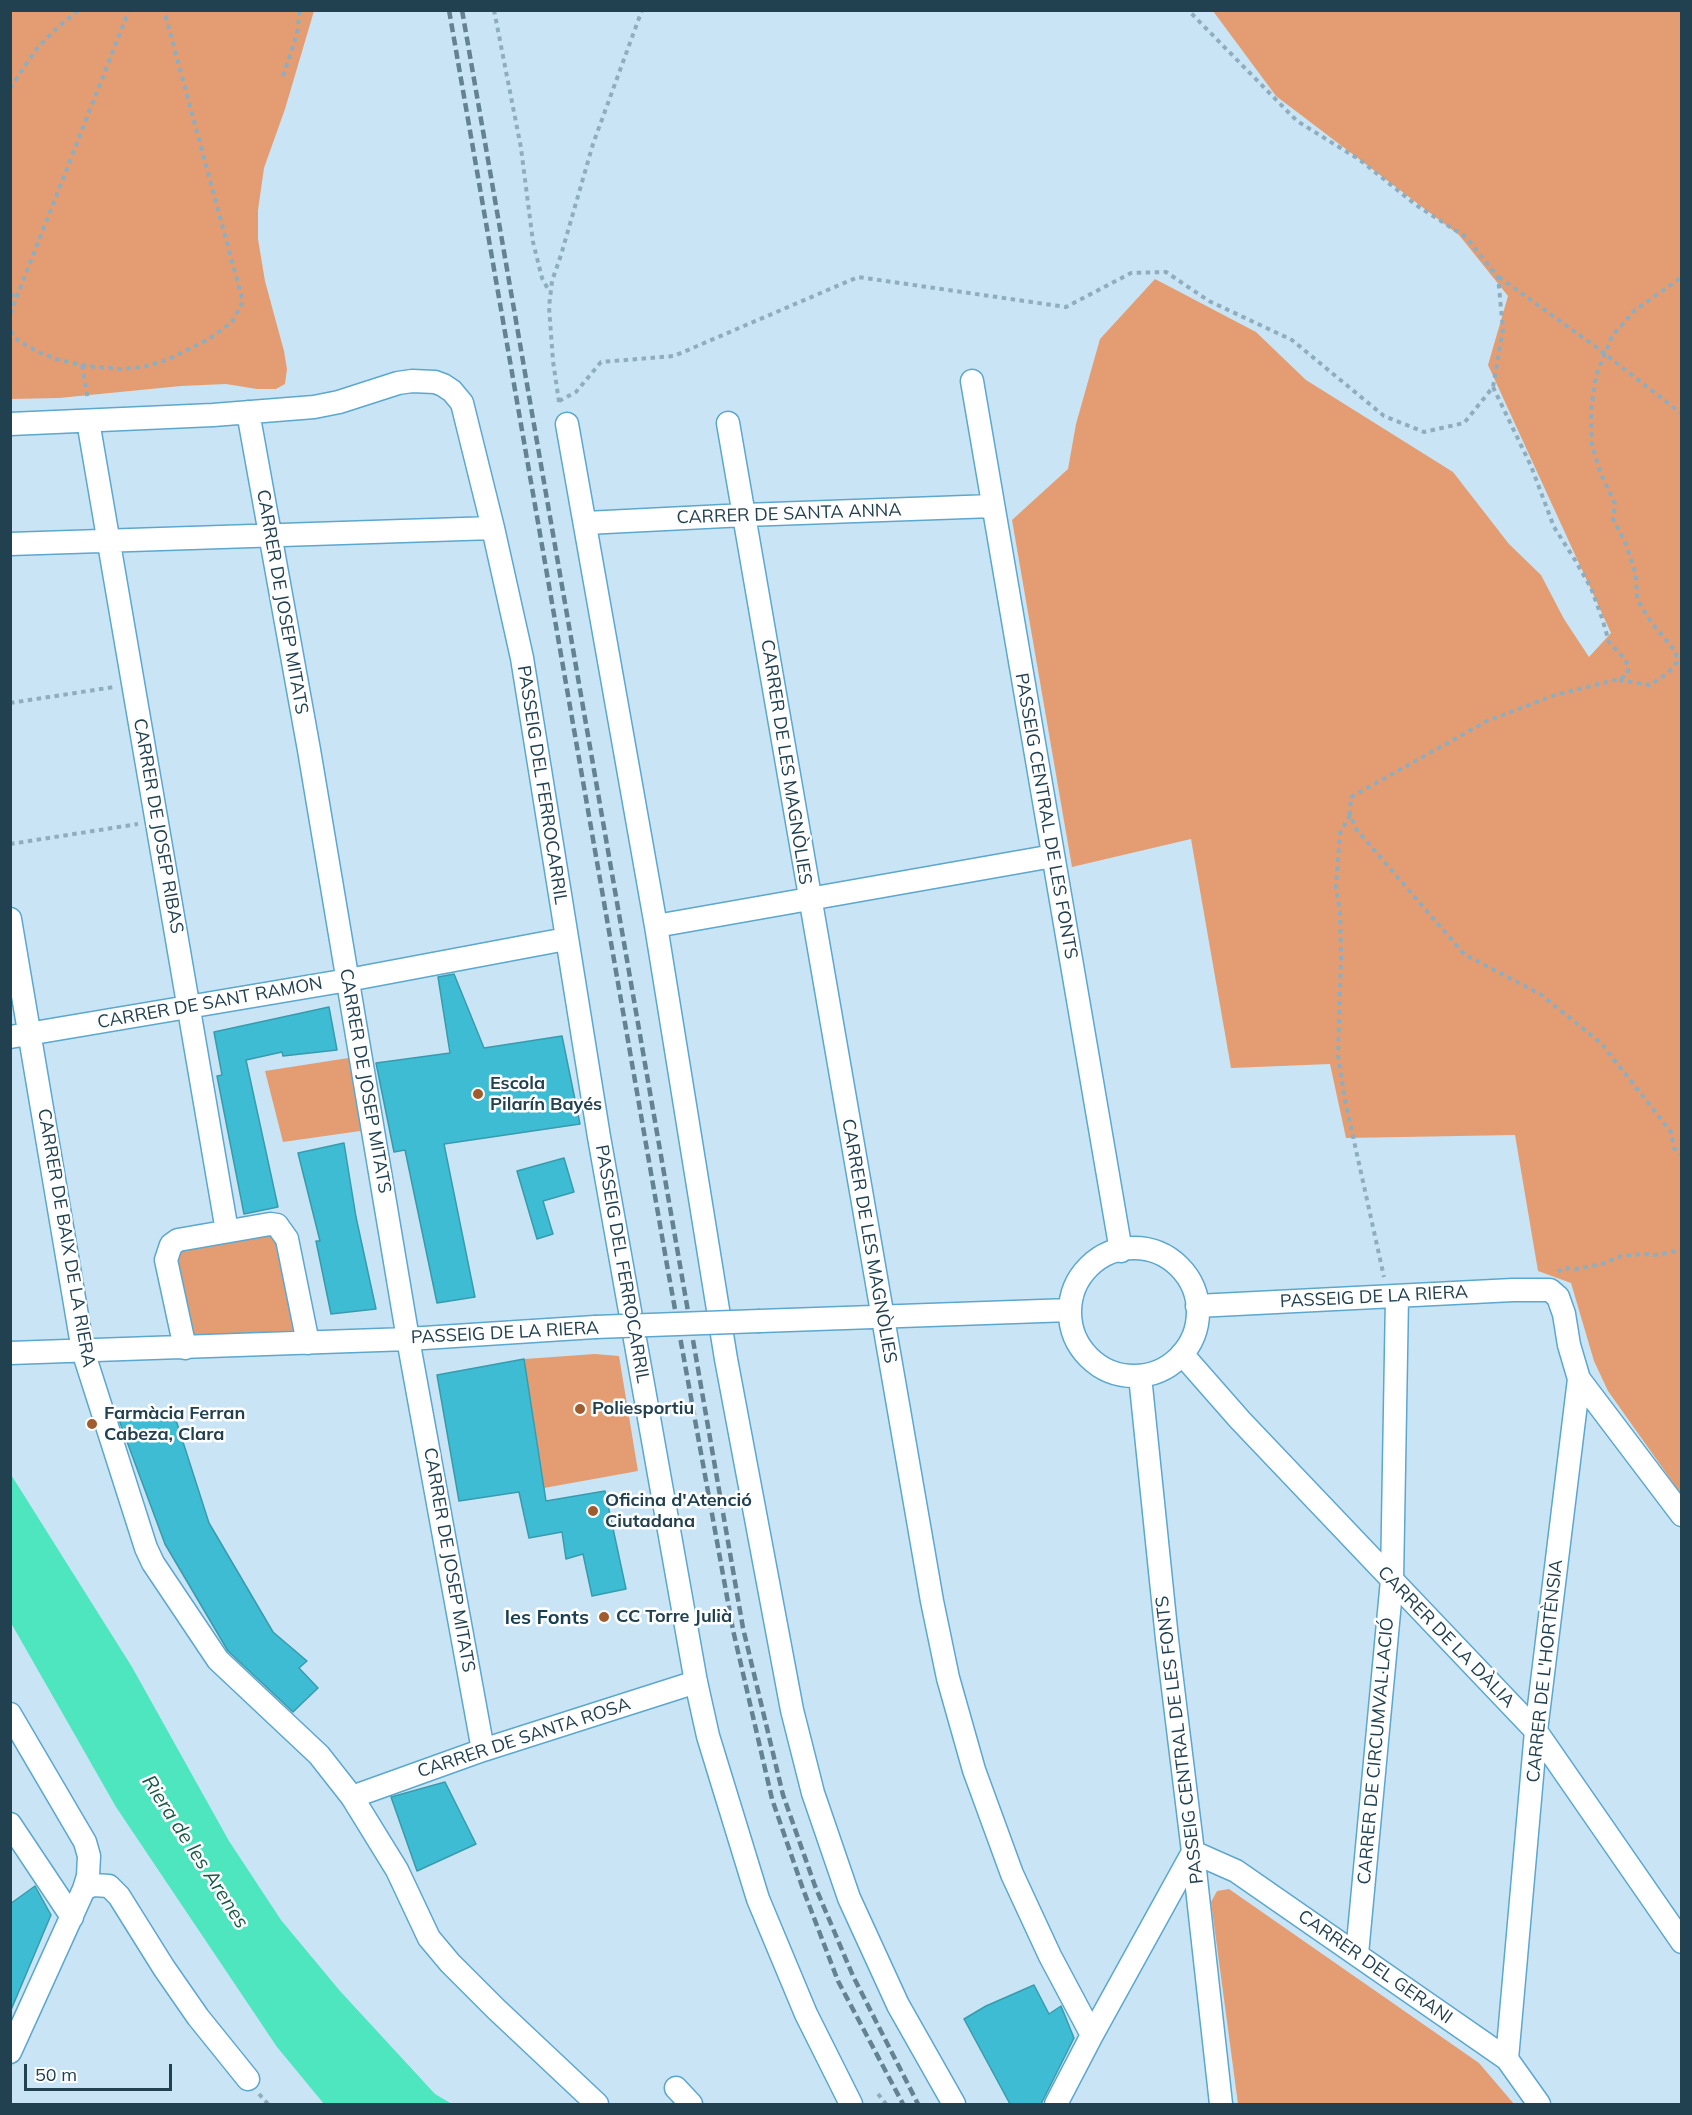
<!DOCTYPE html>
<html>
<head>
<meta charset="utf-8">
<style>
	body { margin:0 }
	#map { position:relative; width:1692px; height:2115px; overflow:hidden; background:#c9e5f5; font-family:Mulish,sans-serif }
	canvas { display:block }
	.frame { position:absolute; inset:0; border:12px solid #214050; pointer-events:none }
	.scale { position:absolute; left:24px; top:2064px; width:148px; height:27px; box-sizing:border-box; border:3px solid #214050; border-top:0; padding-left:8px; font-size:18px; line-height:21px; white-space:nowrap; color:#214050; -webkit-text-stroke:4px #fff; paint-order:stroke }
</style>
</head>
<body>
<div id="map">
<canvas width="1692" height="2115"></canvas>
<div class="frame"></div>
<div class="scale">50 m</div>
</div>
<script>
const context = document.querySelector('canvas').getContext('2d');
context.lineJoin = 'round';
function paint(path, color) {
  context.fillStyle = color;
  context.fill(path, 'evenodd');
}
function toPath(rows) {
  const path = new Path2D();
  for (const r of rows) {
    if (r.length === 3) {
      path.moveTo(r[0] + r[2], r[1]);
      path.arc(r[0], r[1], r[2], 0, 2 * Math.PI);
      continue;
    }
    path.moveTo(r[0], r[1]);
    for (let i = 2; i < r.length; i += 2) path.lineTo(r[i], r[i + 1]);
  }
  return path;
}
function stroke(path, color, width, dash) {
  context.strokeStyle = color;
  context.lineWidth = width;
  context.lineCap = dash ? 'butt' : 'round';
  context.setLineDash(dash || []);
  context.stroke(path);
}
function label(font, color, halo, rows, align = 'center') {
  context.font = font + ' Mulish,sans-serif';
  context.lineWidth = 5;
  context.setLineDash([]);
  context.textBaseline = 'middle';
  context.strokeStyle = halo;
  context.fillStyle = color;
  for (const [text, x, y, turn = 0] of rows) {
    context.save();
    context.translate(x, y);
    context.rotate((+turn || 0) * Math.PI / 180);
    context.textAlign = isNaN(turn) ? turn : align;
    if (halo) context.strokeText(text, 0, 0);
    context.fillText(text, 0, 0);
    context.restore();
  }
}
const green = toPath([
	[10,11,314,11,285,109,264,168,258,210,258,239,265,281,284,351,287,369,285,384,276,389,257,389,226,384,181,386,59,398,11,399],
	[1213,11,1681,11,1681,1494,1608,1391,1594,1361,1571,1283,1538,1271,1515,1135,1346,1138,1330,1064,1231,1068,1191,839,1072,867,1012,520,1068,469,1076,424,1100,339,1155,279,1256,332,1306,380,1453,472,1509,544,1541,575,1564,619,1589,657,1611,633,1488,365,1508,296,1459,235,1276,96],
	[361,1056,374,1129,283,1142,265,1071],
	[277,1225,308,1343,185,1348,167,1253],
	[595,1354,619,1356,638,1471,544,1488,524,1359],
	[1229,1889,1479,2063,1514,2104,1238,2104,1211,1902,1217,1891]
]);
const water = toPath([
	[10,1473,132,1667,229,1841,281,1920,340,1991,435,2094,452,2104,324,2104,277,2047,116,1807,11,1623]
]);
const building = toPath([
	[454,974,484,1048,562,1036,580,1124,444,1144,475,1297,437,1303,405,1150,394,1152,376,1063,450,1053,438,977,454,974],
	[329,1007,337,1050,283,1056,282,1052,246,1060,278,1207,244,1214,217,1076,222,1075,214,1032,329,1007],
	[344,1143,356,1217,376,1309,331,1314,316,1241,320,1241,298,1153,344,1143],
	[564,1158,574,1192,543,1201,553,1234,537,1239,517,1171,564,1158],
	[524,1359,546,1501,605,1491,626,1589,592,1596,583,1554,566,1559,562,1532,529,1538,519,1492,459,1501,437,1375,524,1359],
	[175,1417,209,1523,273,1632,307,1661,299,1668,318,1688,293,1712,228,1651,165,1544,119,1420,175,1417],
	[445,1782,476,1844,417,1871,391,1797,445,1782],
	[35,1886,51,1915,11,2010,10,1904,35,1886],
	[1034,1985,1049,2014,1061,2006,1074,2038,1041,2104,1010,2104,964,2019,986,2006,1034,1985]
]);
const path = toPath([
	[494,10,521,148,533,242,542,278,549,291],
	[283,76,297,34,300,10],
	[10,88,35,51,52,33,78,10],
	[1499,277,1596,347,1682,414],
	[10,294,18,298],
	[10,314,129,10],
	[10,331,18,340,36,351,56,359,87,366,121,369,144,367,169,359,209,339,232,322,243,302,164,10],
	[82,365,88,400],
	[1493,387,1531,466,1554,527,1575,560,1591,588,1602,618,1609,642,1622,656,1629,666,1627,675,1619,679,1555,695,1487,721,1351,797,1350,814,1356,829,1464,954,1540,994,1601,1043,1671,1132,1674,1148,1682,1156],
	[559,401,576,392,601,362,674,356,858,277,1066,307,1131,273,1166,272,1209,301,1292,340,1384,416,1424,432,1464,423,1493,387,1503,329,1498,277,1466,237,1416,205,1360,160,1297,121,1188,10],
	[559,402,553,361,549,307,552,281,561,255,593,144,642,10],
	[1619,680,1650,685,1668,673,1677,662,1676,652,1651,622,1637,599,1636,575,1626,544,1613,519,1615,504,1600,472,1592,445,1591,410,1596,376,1612,336,1635,310,1682,277],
	[10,703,114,687],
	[1350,815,1340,833,1336,887,1340,912,1341,957,1338,1055,1345,1100,1384,1277],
	[10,844,138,824],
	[1558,1272,1563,1268,1575,1269,1602,1264,1621,1256,1643,1254,1655,1255,1682,1250],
	[259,2094,268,2104],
	[878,2094,886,2104]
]);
const street = toPath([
	[972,381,1121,1251],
	[248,412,309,750,408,1339,483,1750],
	[88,421,227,1231],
	[728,423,932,1601,948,1678,974,1770,1012,1874,1050,1956,1092,2035],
	[10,424,213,415,314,407,339,402,398,383,412,381,435,382,443,385,452,391,462,403,493,528,522,658,599,1137,696,1682,708,1736,758,1899,806,2014,851,2104],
	[567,424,656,926,726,1359,792,1710,813,1793,849,1898,898,2005,954,2104],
	[586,523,745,515,993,506],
	[10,544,493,528],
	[10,919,83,1351,146,1548,153,1563,218,1660,319,1755,352,1797,397,1870,429,1938,450,1963,496,2009,597,2104],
	[656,926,1053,856],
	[10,1037,348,980,566,939],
	[1134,1312,64],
	[1197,1306,1513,1290,1550,1290,1558,1297,1564,1314,1569,1345,1579,1379,1536,1731,1507,2059],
	[760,1321,1070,1310],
	[185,1348,166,1260,171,1245,178,1240,270,1224,277,1225,287,1239,308,1343],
	[10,1353,408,1339,595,1327],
	[1182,1354,1240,1420,1536,1731,1682,1942],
	[1140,1376,1167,1639,1193,1852,1221,2104],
	[1579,1379,1682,1515],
	[10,1714,85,1842,89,1856,88,1876,84,1889],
	[352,1797,483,1750,696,1682],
	[10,1824,72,1917],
	[1357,1954,1392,1580,1397,1297],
	[10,2052,84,1889,93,1885,109,1886,119,1896,164,1968,198,2017,248,2079],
	[676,2088,691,2104],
	[1056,2104,1092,2035,1193,1852,1236,1871,1507,2059,1539,2104]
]);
const rail = toPath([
	[449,10,667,1265,733,1630,772,1799,803,1889,838,1981,903,2104],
	[462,10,743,1628,783,1795,815,1886,853,1976,918,2104]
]);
const streetBridge = toPath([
	[595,1327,760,1321]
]);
const markers = [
	[478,1094,6,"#a15c2e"],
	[580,1409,6,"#a15c2e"],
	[92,1424,6,"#a15c2e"],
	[593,1511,6,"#a15c2e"],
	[604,1617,6,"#a15c2e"]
];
const streetNames = [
	["CARRER DE SANTA ANNA",789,514,-2],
	["CARRER DE JOSEP MITATS",282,602,80],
	["CARRER DE LES MAGNÒLIES",786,762,81],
	["PASSEIG DEL FERROCARRIL",542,785,81],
	["PASSEIG CENTRAL DE LES FONTS",1046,816,80],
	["CARRER DE JOSEP RIBAS",158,826,80],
	["CARRER DE SANT RAMON",210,1003,-10],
	["CARRER DE JOSEP MITATS",365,1081,80],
	["CARRER DE BAIX DE LA RIERA",66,1238,80],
	["CARRER DE LES MAGNÒLIES",869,1241,80],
	["PASSEIG DEL FERROCARRIL",622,1264,80],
	["PASSEIG DE LA RIERA",1374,1297,-3],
	["PASSEIG DE LA RIERA",505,1333,-3],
	["CARRER DE JOSEP MITATS",449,1560,80],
	["CARRER DE LA DÀLIA",1446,1637,46],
	["CARRER DE L'HORTÈNSIA",1545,1671,-84],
	["CARRER DE SANTA ROSA",524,1738,-18],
	["PASSEIG CENTRAL DE LES FONTS",1180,1740,-97],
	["CARRER DE CIRCUMVAL·LACIÓ",1376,1751,-85],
	["CARRER DEL GERANI",1375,1967,35]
];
const poiNames = [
	["Escola",490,1084],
	["Pilarín Bayés",490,1105],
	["Poliesportiu",592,1409],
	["Farmàcia Ferran",104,1414],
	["Cabeza, Clara",104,1435],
	["Oficina d'Atenció",605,1501],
	["Ciutadana",605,1522],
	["CC Torre Julià",616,1617]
];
const neighbourhoodNames = [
	["les Fonts",547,1618]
];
const waterNames = [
	["Riera de les Arenes",195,1852,57]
];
paint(green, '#e49d72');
paint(water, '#4de6bf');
paint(building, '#3ebcd3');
stroke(building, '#389bad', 1.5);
stroke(street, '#5ca7cd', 25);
stroke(path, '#90adbd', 4, [4.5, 4.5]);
stroke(street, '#fff', 22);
stroke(rail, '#648292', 4.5, [9, 4.5]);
stroke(streetBridge, '#5ca7cd', 25, []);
stroke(streetBridge, '#fff', 22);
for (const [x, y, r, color] of markers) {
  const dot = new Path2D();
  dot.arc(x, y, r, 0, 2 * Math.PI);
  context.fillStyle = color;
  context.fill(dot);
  stroke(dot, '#fff', 2);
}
label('18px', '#214050', '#fff', streetNames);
label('bold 18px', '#214050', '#fff', poiNames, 'left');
label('bold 20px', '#184053', '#fff', neighbourhoodNames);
label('italic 20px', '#1a5848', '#fff', waterNames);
</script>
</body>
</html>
